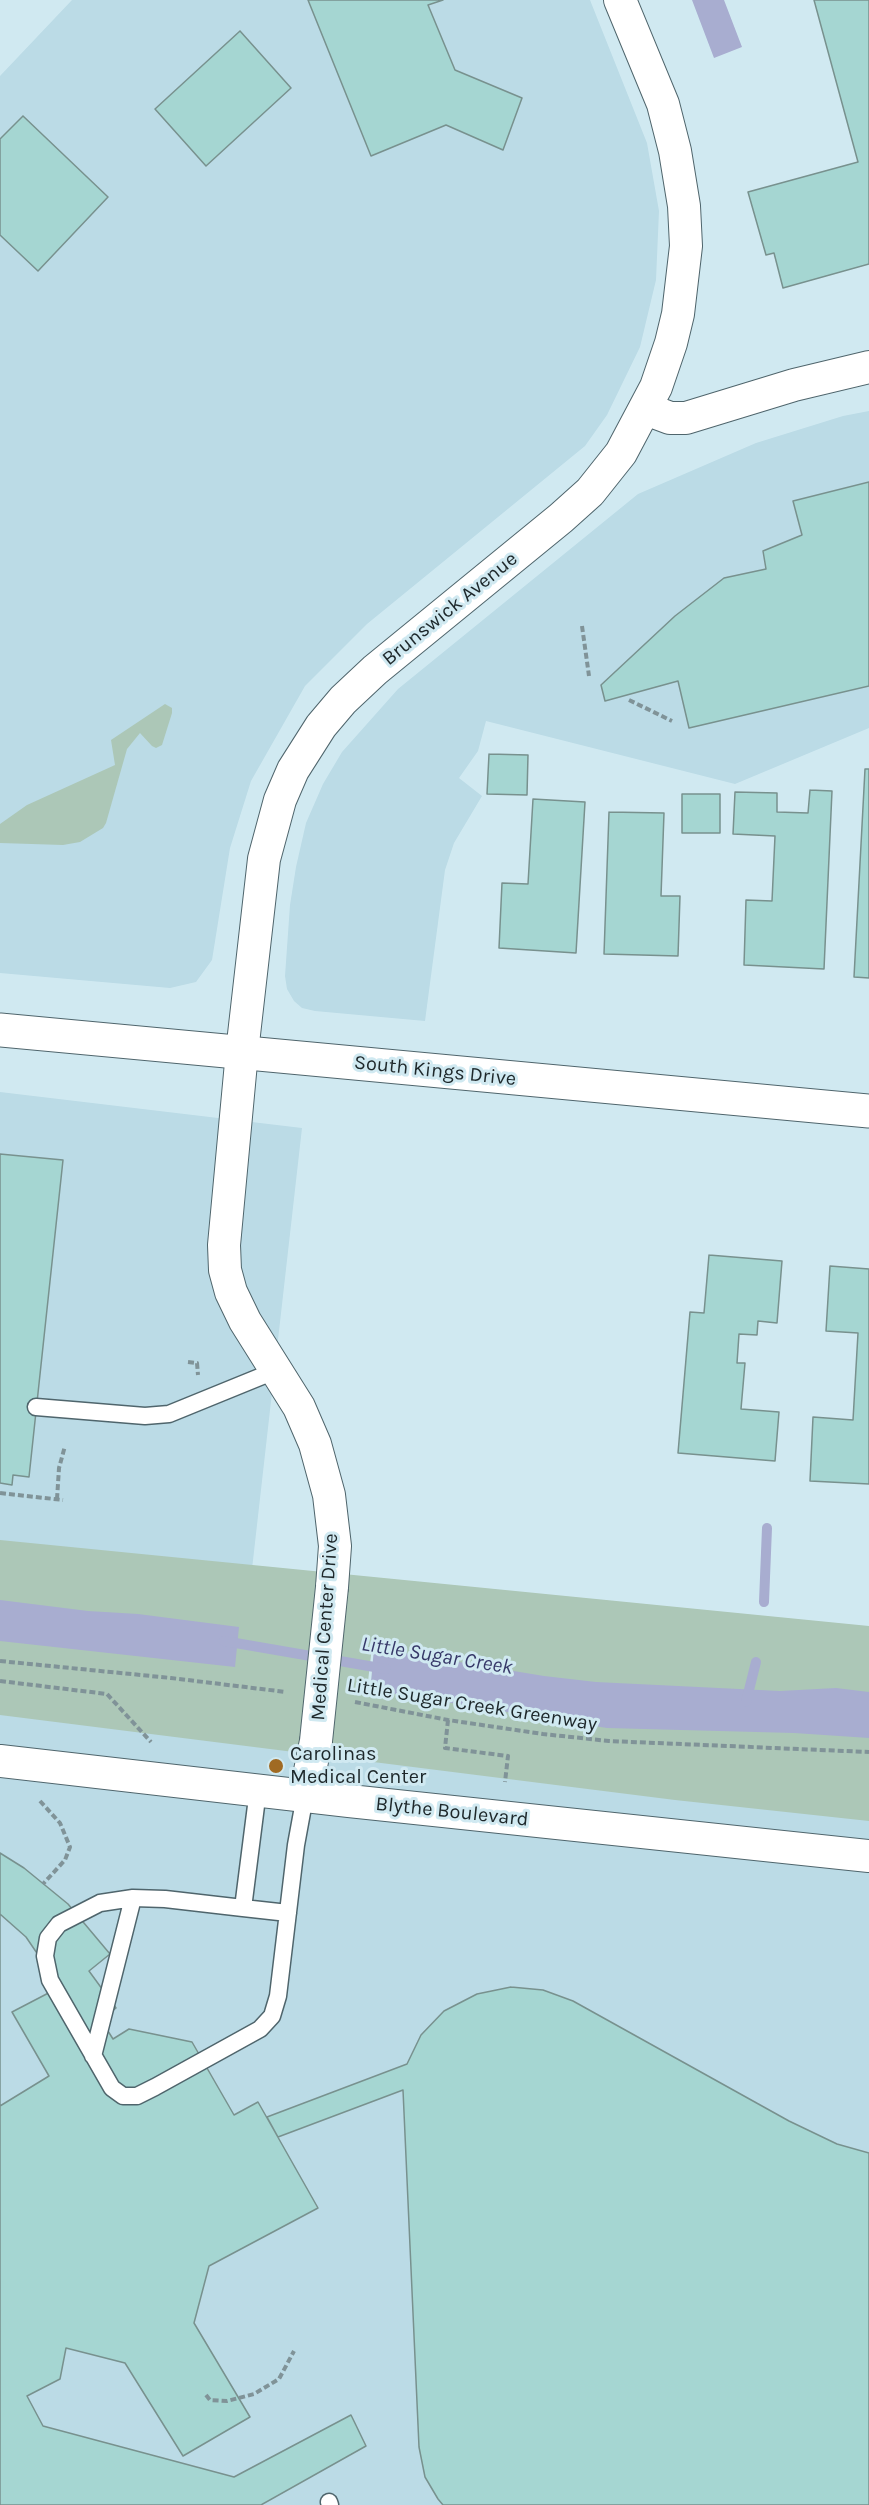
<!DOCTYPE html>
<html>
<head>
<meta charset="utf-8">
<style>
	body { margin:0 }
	canvas { display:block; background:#d0e9f1 }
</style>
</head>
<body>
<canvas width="869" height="2505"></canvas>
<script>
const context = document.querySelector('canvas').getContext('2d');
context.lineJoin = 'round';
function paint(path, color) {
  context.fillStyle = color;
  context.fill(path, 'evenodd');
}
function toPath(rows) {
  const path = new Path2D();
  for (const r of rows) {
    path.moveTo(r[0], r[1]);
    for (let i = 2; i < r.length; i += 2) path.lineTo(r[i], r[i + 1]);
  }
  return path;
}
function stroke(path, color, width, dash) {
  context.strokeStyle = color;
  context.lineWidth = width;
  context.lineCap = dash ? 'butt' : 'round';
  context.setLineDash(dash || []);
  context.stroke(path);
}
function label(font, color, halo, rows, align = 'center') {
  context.font = font + ' Karla,sans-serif';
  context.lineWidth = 6;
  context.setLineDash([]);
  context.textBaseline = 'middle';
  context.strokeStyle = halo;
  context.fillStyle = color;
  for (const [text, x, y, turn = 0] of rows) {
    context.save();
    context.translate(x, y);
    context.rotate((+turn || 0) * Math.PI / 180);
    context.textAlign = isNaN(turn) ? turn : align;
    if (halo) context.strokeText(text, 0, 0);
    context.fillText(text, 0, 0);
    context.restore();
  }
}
const built = toPath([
	[72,0,590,0,647,143,659,211,656,280,640,347,607,415,585,446,367,624,305,686,251,781,230,848,212,960,196,982,170,988,0,973,0,76],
	[869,411,869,728,735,784,486,721,478,751,459,778,482,796,454,843,445,870,425,1021,315,1011,302,1008,294,1001,287,989,285,976,290,905,296,867,306,823,323,784,342,752,398,689,638,494,756,443,843,416],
	[0,1092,302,1128,235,1719,869,1813,869,2505,0,2505]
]);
const green = toPath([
	[165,704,172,708,172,713,162,745,156,748,152,746,140,733,127,749,106,823,103,828,80,842,63,845,0,843,0,824,27,805,115,765,111,740],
	[0,1540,869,1626,869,1821,675,1800,0,1715]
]);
const water = toPath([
	[692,0,724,0,742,47,714,58],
	[0,1600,88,1611,138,1614,239,1627,235,1667,0,1641],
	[374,1648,544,1676,596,1682,780,1691,836,1688,869,1692,869,1738,794,1733,607,1728,370,1690]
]);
const pier = toPath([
	[375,1645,374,1648,370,1693,367,1690,372,1647]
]);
const stream = toPath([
	[764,1602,767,1528],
	[224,1641,386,1669],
	[746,1702,756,1662]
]);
const building = toPath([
	[308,0,443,0,428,5,455,70,522,98,503,150,446,125,371,156,308,0],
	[814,0,869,0,869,264,783,288,774,253,766,255,748,192,858,162,814,0],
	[240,31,291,88,206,166,155,109,240,31],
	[23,116,108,197,38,271,0,235,0,139,23,116],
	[869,482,869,686,689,728,678,681,605,701,601,685,675,616,724,578,766,569,763,551,802,535,793,501,869,482],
	[489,754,528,755,527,795,487,794,489,754],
	[865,769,869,769,869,978,854,977,865,769],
	[810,790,832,791,824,969,744,965,746,900,772,901,775,836,733,834,735,792,777,793,777,812,808,813,810,790],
	[682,794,720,794,720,833,682,833,682,794],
	[533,799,585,802,576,953,499,948,502,883,528,884,533,799],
	[609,812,664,813,661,896,680,896,678,956,604,954,609,812],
	[0,1154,63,1160,29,1477,13,1475,12,1485,0,1483,0,1154],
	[709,1255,782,1261,777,1323,758,1321,757,1335,739,1334,737,1363,745,1363,741,1409,779,1412,775,1461,678,1453,690,1312,704,1313,709,1255],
	[830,1266,869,1269,869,1484,810,1481,813,1417,853,1420,858,1333,826,1331,830,1266],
	[0,1853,24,1868,68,1904,110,1954,89,1971,116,2008,101,2020,113,2039,129,2029,192,2042,234,2115,258,2102,318,2208,209,2266,194,2323,250,2417,183,2456,125,2363,66,2348,60,2379,27,2396,43,2426,234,2477,351,2415,366,2446,261,2505,0,2505,0,1853],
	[0,1914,26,1937,60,1987,12,2012,49,2076,0,2106,0,1914],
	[511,1987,543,1990,573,2001,789,2121,837,2144,869,2153,869,2505,443,2505,438,2499,425,2477,419,2447,403,2090,278,2137,267,2117,407,2064,421,2035,444,2011,477,1994,511,1987]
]);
const path = toPath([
	[582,626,589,676],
	[629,700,672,721],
	[188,1362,197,1363,198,1375],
	[0,1493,63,1500],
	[57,1499,59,1468,65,1446],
	[0,1661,171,1678,286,1692],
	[0,1681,107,1694,151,1742],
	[355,1702,448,1720,543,1734,609,1741,869,1752],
	[448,1720,445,1748,508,1756,505,1782],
	[40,1801,60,1823,70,1847,65,1860,43,1884],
	[206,2395,210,2400,227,2401,254,2394,279,2379,294,2351]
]);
const service = toPath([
	[36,1407,145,1416,169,1414,277,1370],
	[258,1790,243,1908,165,1899,133,1898,100,1903,59,1924,48,1938,45,1956,50,1980,112,2088,123,2096,137,2096,155,2087,260,2029,272,2016,278,1996,296,1845,305,1796],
	[243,1908,288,1913],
	[93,2056,133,1898],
	[329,2502,330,2505]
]);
const minor = toPath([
	[646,409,670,418,686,418,794,385,869,367],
	[332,1587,335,1546,329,1495,315,1444,299,1407,245,1321,231,1292,225,1270,224,1245,242,1052,264,859,280,800,293,770,321,726,343,700,375,670,561,518,590,492,621,453,656,387,671,343,678,314,686,246,684,206,675,151,663,104,620,0],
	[0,1761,349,1801,869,1856],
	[305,1796,316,1741]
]);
const tertiary = toPath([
	[0,1030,869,1111]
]);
const minorBridge = toPath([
	[316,1741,332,1587]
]);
const markers = [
	[276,1766,8,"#a06a23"]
];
const streetNames = [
	["Brunswick Avenue",450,609,-39],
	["South Kings Drive",435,1071,6],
	["Medical Center Drive",325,1627,-86],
	["Little Sugar Creek Greenway",472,1705,9],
	["Blythe Boulevard",452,1812,6]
];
const poiNames = [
	["Carolinas",290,1754],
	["Medical Center",290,1777]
];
const waterNames = [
	["Little Sugar Creek",437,1656,9]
];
paint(built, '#bbdbe6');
paint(green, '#acc7b7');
paint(water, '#a8add0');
paint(pier, '#d0e9f1');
stroke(stream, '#a8add0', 10);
paint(building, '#a5d6d2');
stroke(building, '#78918e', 1.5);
stroke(service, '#4f656c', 19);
stroke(minor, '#4f656c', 34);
stroke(tertiary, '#4f656c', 35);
stroke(path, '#809398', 4, [6, 3]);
stroke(service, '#fff', 16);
stroke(minor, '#fff', 32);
stroke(tertiary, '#fff', 33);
stroke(minorBridge, '#4f656c', 34, []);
stroke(minorBridge, '#fff', 32);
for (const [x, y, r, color] of markers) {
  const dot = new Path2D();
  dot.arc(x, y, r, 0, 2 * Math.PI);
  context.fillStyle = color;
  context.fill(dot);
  stroke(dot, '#d0e9f1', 2);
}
label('20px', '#1d272a', '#d0e9f1', streetNames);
label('20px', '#1d272a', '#d0e9f1', poiNames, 'left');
label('italic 21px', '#373969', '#d0e9f1', waterNames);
</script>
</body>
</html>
